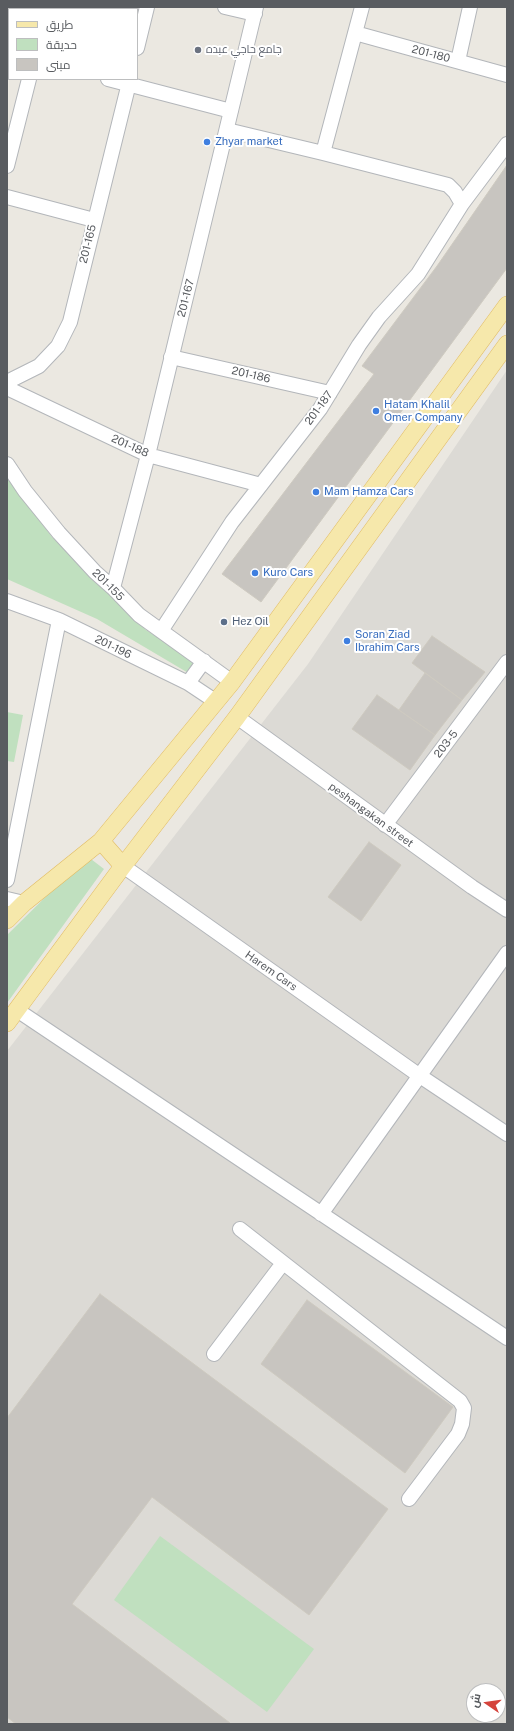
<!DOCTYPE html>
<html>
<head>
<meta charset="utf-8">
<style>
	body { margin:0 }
	#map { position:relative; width:514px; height:1731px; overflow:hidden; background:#ebe8e1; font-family:"Public Sans",Cairo,sans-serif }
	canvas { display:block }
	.frame { position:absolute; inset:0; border:8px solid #595c60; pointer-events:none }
	.legend { position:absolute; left:8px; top:8px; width:130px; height:72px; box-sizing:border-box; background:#fff; border:1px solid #bdbebf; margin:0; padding:5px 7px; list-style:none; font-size:12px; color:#595c60 }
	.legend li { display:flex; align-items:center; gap:8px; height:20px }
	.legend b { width:20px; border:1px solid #bdbebf }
	.north { position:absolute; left:466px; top:1683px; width:40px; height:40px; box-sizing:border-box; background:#fff; border:1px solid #bdbebf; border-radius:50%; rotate:283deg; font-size:11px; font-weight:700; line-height:16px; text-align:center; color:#595c60 }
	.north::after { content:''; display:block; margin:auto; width:14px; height:18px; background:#d5443c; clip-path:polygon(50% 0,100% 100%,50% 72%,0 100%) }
</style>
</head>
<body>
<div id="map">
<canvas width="514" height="1731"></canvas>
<div class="frame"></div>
<ul class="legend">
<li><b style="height:5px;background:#f6e8ab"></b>طريق</li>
<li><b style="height:11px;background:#c0e0bf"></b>حديقة</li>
<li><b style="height:11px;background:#c8c5c0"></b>مبنى</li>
</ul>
<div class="north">ش</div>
</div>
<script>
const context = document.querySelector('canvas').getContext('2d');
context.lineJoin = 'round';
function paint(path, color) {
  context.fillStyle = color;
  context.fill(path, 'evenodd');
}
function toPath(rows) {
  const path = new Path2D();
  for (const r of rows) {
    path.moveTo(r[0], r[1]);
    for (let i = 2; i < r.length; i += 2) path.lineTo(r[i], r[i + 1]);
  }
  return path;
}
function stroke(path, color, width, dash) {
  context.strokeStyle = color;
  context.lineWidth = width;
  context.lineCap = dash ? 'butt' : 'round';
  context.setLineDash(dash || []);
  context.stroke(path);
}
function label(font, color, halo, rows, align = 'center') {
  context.font = font + ' "Public Sans",Cairo,sans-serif';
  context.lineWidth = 4;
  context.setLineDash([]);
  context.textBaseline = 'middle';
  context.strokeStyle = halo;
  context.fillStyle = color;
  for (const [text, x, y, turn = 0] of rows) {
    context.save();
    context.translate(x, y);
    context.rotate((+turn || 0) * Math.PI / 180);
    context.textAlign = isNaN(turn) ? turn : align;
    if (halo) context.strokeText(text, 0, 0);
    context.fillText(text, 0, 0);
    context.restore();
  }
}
const industrial = toPath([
	[507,370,507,1724,7,1724,7,1051,308,664],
	[474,1691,498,1691,498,1715,474,1715]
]);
const green = toPath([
	[7,477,52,537,146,630,195,661,190,674,97,619,7,579],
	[7,712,23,715,14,762,7,761],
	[87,856,104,869,7,1003,7,935],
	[160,1536,314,1649,267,1712,114,1600]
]);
const building = toPath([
	[507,165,507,268,261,602,222,574,374,374,362,366,437,266,507,165],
	[432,636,485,672,462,700,412,663,432,636],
	[425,673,462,700,435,735,399,710,425,673],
	[377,695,435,735,410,770,352,729,377,695],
	[369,842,401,865,361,921,328,897,369,842],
	[100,1294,388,1509,309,1615,152,1497,72,1604,230,1723,229,1724,16,1724,7,1717,7,1418,100,1294],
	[307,1300,453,1407,405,1473,261,1364,307,1300]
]);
const minor = toPath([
	[225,7,255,14],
	[94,9,94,7],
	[355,33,507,75],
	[137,48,147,7],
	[7,52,9,53],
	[458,61,470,7],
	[108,79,231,111],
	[323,153,362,7],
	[7,166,29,79],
	[7,197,94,220],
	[462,204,507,144],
	[171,357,330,393],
	[7,382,39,366,58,346,70,322,130,79],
	[7,388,148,455,261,485],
	[7,464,25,491,59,533,95,572,113,588,139,615,232,682],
	[113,588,148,455,256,7],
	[7,601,59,620,188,683,215,701],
	[161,631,232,522,320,409,359,345,379,317,418,274,462,204,455,192,448,185,323,153,227,130],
	[188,683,204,661],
	[237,717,472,887,507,910],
	[385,825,507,662],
	[123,866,420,1076,507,1134],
	[7,880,59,620],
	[7,899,24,903],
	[17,1010,507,1338],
	[321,1214,507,953],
	[240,1229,460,1401,464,1408,462,1424,458,1434,409,1499],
	[214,1354,283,1263]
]);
const major = toPath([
	[101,841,123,866],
	[7,920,24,903,101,841,232,682,507,305],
	[7,1023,123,866,237,717,507,344]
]);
const markers = [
	[198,50,4,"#6b7280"],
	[207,142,4,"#3f7fe0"],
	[376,411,4,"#3f7fe0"],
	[316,492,4,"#3f7fe0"],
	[255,573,4,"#3f7fe0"],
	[224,622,4,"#5c6f8a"],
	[347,641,4,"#3f7fe0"]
];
const worshipNames = [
	["جامع حاجي عبده",206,50]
];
const streetNames = [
	["201-180",431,54,15],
	["201-165",88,244,-76],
	["201-167",186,298,-76],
	["201-186",251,375,13],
	["201-187",319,408,-54],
	["201-188",130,446,24],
	["201-155",108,585,45],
	["201-196",113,647,26],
	["203-5",446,744,-53],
	["peshangakan street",371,815,36],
	["Harem Cars",271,971,35]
];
const shopNames = [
	["Zhyar market",215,142],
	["Hatam Khalil",384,405],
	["Omer Company",384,418],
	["Mam Hamza Cars",324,492],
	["Kuro Cars",263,573],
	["Soran Ziad",355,635],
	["Ibrahim Cars",355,648]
];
const serviceNames = [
	["Hez Oil",232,622]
];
paint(industrial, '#dcdad5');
paint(green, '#c0e0bf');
paint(building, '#c8c5c0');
stroke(building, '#cecac0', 1);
stroke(minor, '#b3b6ba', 16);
stroke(major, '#e1bb63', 18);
stroke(minor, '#fff', 14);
stroke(major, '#f6e8ab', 17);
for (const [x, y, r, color] of markers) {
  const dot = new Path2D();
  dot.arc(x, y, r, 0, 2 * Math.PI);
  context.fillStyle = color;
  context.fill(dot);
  stroke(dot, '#fff', 1.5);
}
label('11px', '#5b616d', '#fff', worshipNames, 'left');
label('11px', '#595c60', '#fff', streetNames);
label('11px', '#366cbe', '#fff', shopNames, 'left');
label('11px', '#4e5e75', '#fff', serviceNames, 'left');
</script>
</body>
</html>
